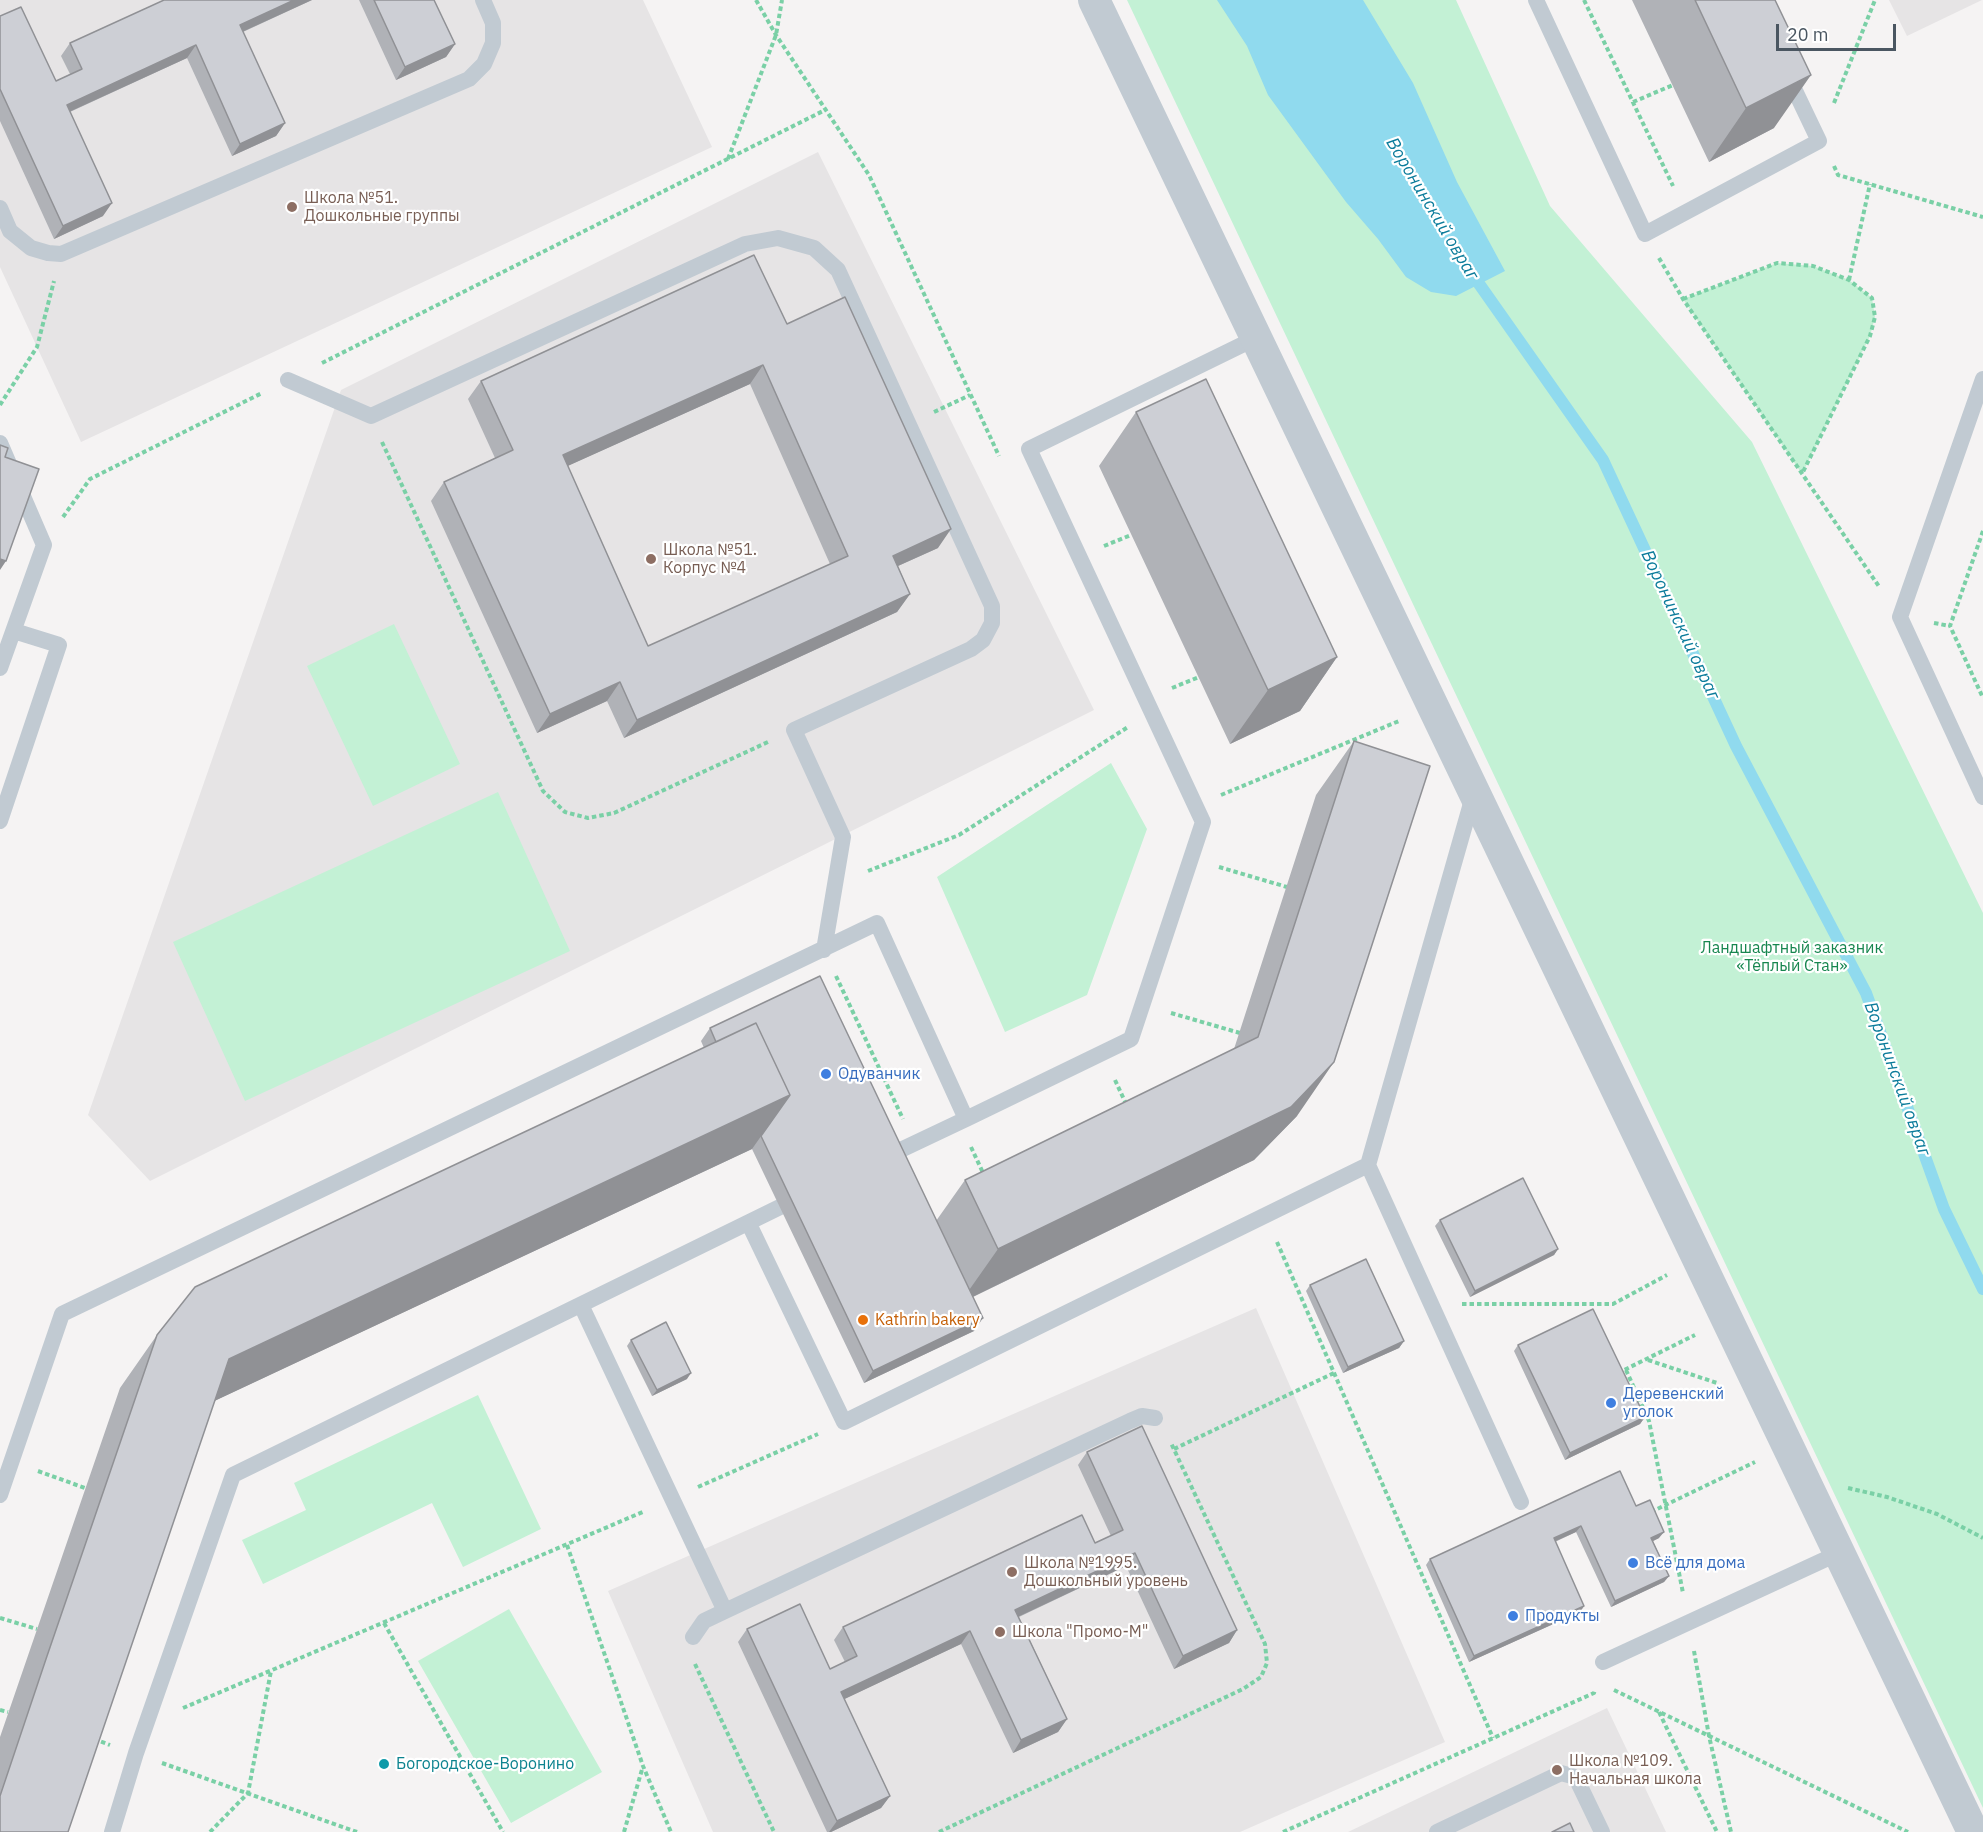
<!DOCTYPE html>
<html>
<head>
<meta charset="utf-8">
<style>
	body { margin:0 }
	#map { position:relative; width:1983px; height:1832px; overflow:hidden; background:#f5f3f3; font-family:"IBM Plex Sans",sans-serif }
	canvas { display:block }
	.scale { position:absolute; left:1776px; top:24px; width:120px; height:27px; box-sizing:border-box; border:3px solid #4a5661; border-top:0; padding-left:8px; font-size:18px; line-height:21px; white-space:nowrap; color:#4a5661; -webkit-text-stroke:4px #fff; paint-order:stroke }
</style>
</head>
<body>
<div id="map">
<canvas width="1983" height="1832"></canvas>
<div class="scale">20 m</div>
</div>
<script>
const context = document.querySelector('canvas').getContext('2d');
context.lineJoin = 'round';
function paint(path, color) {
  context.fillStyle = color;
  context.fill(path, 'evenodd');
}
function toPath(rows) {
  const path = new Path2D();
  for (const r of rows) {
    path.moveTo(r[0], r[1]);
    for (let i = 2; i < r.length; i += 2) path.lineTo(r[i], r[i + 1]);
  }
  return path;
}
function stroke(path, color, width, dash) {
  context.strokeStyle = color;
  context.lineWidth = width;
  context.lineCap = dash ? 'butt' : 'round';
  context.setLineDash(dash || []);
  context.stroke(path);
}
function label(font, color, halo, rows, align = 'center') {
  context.font = font + ' "IBM Plex Sans",sans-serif';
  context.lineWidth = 4.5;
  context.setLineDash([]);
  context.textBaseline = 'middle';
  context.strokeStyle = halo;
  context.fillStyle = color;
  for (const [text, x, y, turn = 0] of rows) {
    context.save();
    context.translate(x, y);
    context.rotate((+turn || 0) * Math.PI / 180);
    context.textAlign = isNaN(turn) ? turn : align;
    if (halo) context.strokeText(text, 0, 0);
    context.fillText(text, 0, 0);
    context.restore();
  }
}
const education = toPath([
	[0,0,643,0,712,147,81,442,0,267],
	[1889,0,1982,0,1907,36],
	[818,152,1094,710,150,1181,88,1115,341,390],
	[1256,1308,1445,1742,1240,1832,713,1832,608,1591],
	[1607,1708,1666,1832,1348,1832]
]);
const green = toPath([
	[1127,0,1456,0,1550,206,1752,442,1983,913,1983,1808],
	[1777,263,1813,266,1849,280,1872,298,1875,317,1870,336,1802,474,1683,299],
	[394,624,460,764,373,806,307,666],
	[1111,763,1147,829,1087,995,1005,1032,937,877],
	[498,792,570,951,245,1101,173,942],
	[478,1395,541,1529,463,1567,432,1503,263,1584,242,1540,306,1510,294,1483],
	[509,1609,602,1772,511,1823,418,1661]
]);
const water = toPath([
	[1217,0,1363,0,1413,83,1457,182,1505,271,1456,296,1431,292,1406,277,1378,239,1346,202,1268,95,1247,46]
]);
const stream = toPath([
	[1470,271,1603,460,1736,746,1866,993,1944,1209,1983,1289]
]);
const path = toPath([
	[756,0,776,35,869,175,999,456],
	[1584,0,1673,186],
	[1633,102,1673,85],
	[1834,103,1875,0],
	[728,159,776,35,782,0],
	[1834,166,1838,175,1983,217],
	[1659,258,1683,299,1880,588],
	[1849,280,1870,184],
	[1683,299,1777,263,1813,266,1849,280,1872,298,1875,317,1870,336,1802,474],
	[322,363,825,110],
	[0,405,37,347,54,281],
	[934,412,970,395],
	[382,442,543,791,565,812,588,818,614,813,768,742],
	[63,517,90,479,262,393],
	[1983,531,1950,626,1983,698],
	[1104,546,1131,535],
	[1934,623,1950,626],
	[1172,688,1199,677],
	[1221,795,1399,721],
	[1219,867,1287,887],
	[868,871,959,835,1128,727],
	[836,976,903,1119],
	[1171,1013,1240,1033],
	[1115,1080,1127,1106],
	[971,1147,984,1175],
	[1277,1242,1493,1738],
	[1462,1304,1613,1304,1667,1275],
	[1648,1360,1717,1383],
	[1626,1370,1649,1421,1683,1593],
	[1618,1373,1695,1335],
	[1174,1449,1334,1373],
	[38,1471,85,1488],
	[698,1487,818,1434],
	[1848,1488,1887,1497,1937,1514,1983,1538],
	[1651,1512,1755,1462],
	[567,1545,643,1766,671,1832],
	[0,1618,37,1629],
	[384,1623,503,1832],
	[1694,1651,1709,1736,1731,1832],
	[695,1664,774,1832],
	[1614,1690,1908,1832],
	[183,1708,645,1511],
	[0,1710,8,1712],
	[1659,1712,1717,1832],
	[94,1739,110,1745],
	[162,1763,357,1832],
	[210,1832,248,1793,271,1671],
	[624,1832,643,1766],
	[939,1832,1243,1689,1261,1677,1267,1663,1265,1644,1171,1443],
	[1283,1832,1594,1693,1595,1689]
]);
const lane = toPath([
	[1536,0,1645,234,1819,141,1787,74],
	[0,208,10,231,31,248,48,253,61,254,469,79,484,64,493,43,493,23,483,0],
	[1983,379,1900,617,1983,797],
	[288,380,371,416,745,244,778,238,814,248,838,270,992,606,992,623,983,640,971,649,794,730,843,837,824,950],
	[0,443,44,545,0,668],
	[0,821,59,645,14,631],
	[890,1155,966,1119],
	[1368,1165,1521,1502],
	[749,1224,844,1422,1368,1165,1474,793],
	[581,1305,725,1611,704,1621,693,1637],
	[0,1495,62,1314,877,923,966,1119,1131,1039,1203,822,1029,449,1256,338],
	[725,1611,1130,1421,1142,1416,1155,1418],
	[1603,1662,1839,1553],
	[112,1832,136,1753,233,1475,780,1207],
	[1437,1832,1561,1773,1572,1776,1578,1782,1602,1832]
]);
const street = toPath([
	[1094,0,1973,1832]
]);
const wall = toPath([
	[164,0,312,0,243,32,285,123,276,136,232,156,187,58,70,112,103,216,54,239,0,121,0,16,56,81,70,74,61,56,70,43],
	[359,0,434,0,455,44,446,57,396,80],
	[1632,0,1775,0,1774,128,1709,162],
	[787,324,938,548,898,566,910,594,897,612,624,738,607,701,537,733,431,501,444,482,495,458,468,399,481,381],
	[750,384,830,564,648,646,567,466],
	[1136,412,1337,657,1300,711,1230,744,1099,466],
	[1354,741,1297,1116,1254,1160,973,1297,974,1331,864,1383,752,1149,214,1401,0,1832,0,1737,120,1388,157,1335,704,1048,701,1041,710,1028,936,1221,965,1180,1234,1049,1316,795],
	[1440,1220,1558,1249,1554,1255,1470,1297,1435,1226],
	[1310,1285,1404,1341,1399,1348,1343,1373,1306,1291],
	[631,1340,687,1379,652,1396,627,1346],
	[1518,1345,1645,1417,1640,1424,1565,1460,1514,1351],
	[1087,1452,1237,1630,1229,1643,1174,1669,1126,1566,1019,1617,1067,1719,1058,1732,1013,1753,961,1644,844,1699,890,1796,881,1808,831,1832,827,1832,738,1642,747,1629,830,1669,845,1662,834,1640,843,1627,1095,1543,1111,1536,1078,1465],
	[1636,1506,1659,1538,1653,1541,1669,1576,1664,1582,1611,1607,1576,1532,1555,1542,1584,1606,1580,1612,1469,1662,1426,1565,1430,1559]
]);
const shadedWall = toPath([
	[294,0,312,0,231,37,240,25],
	[455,44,446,57,396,80,405,67],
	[196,45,187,58,58,117,67,105],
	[1811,75,1774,128,1709,162,1746,108],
	[285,123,276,136,232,156,240,144],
	[112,203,103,216,54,239,63,226],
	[763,365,750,384,550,474,563,455],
	[951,529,938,548,880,574,893,556],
	[0,559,6,561,0,570],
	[910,594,897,612,624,738,637,720],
	[1337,657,1300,711,1230,744,1268,690],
	[620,682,607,701,537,733,550,714],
	[1334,1062,1297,1116,1254,1160,960,1303,998,1249],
	[790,1095,752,1149,191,1412,229,1359],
	[1558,1249,1554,1255,1470,1297,1475,1291],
	[983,1318,974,1331,864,1383,873,1371],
	[1404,1341,1399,1348,1343,1373,1348,1367],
	[691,1373,687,1379,652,1396,657,1390],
	[1645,1417,1640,1424,1565,1460,1570,1453],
	[1581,1526,1576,1532,1549,1544,1554,1538],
	[1664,1532,1659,1538,1647,1544,1651,1538],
	[1135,1553,1126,1566,1007,1622,1015,1610],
	[1669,1576,1664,1582,1611,1607,1615,1601],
	[1584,1606,1580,1612,1469,1662,1474,1656],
	[1237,1630,1229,1643,1174,1669,1183,1656],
	[970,1631,961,1644,832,1705,841,1692],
	[1067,1719,1058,1732,1013,1753,1021,1740],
	[890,1796,881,1808,831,1832,829,1832,837,1821]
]);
const building = toPath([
	[164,0,294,0,240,25,285,123,240,144,196,45,67,105,112,203,63,226,0,89,0,16,21,7,56,81,82,69,70,43,164,0],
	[374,0,434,0,455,44,405,67,374,0],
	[1695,0,1775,0,1811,75,1746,108,1695,0],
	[754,255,787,324,845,297,951,529,893,556,910,594,637,720,620,682,550,714,444,482,513,450,481,381,754,255],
	[763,365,848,556,648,646,563,455,763,365],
	[1206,379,1337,657,1268,690,1136,412,1206,379],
	[0,445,8,448,5,457,39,469,6,561,0,559,0,445],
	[1354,741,1430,766,1334,1062,1291,1107,998,1249,965,1180,1258,1037,1354,741],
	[820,976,983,1318,873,1371,761,1136,790,1095,756,1023,716,1042,710,1028,820,976],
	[756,1023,790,1095,229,1359,68,1832,0,1832,0,1796,46,1659,157,1335,195,1287,756,1023],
	[1523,1178,1558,1249,1475,1291,1440,1220,1523,1178],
	[1366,1259,1404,1341,1348,1367,1310,1285,1366,1259],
	[1593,1309,1645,1417,1570,1453,1518,1345,1593,1309],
	[666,1322,691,1373,657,1390,631,1340,666,1322],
	[1142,1426,1237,1630,1183,1656,1135,1553,1015,1610,1067,1719,1021,1740,970,1631,841,1692,890,1796,837,1821,747,1629,800,1604,830,1669,857,1656,843,1627,1082,1515,1095,1543,1123,1530,1087,1452,1142,1426],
	[1620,1471,1636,1506,1650,1500,1664,1532,1651,1538,1669,1576,1615,1601,1581,1526,1554,1538,1584,1606,1474,1656,1430,1559,1620,1471],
	[1570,1823,1574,1832,1552,1832,1570,1823]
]);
const markers = [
	[292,207,6,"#8d6e63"],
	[651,559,6,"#8d6e63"],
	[826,1074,6,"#3f7fe0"],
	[863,1320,6,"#e8710a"],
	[1611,1403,6,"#3f7fe0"],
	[1633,1563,6,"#3f7fe0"],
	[1012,1572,6,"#8d6e63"],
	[1513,1616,6,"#3f7fe0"],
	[1000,1632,6,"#8d6e63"],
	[384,1764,6,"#0f9aa8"],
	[1557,1770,6,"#8d6e63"]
];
const educationNames = [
	["Школа №51.",304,198],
	["Дошкольные группы",304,216],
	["Школа №51.",663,550],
	["Корпус №4",663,568],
	["Школа №1995.",1024,1563],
	["Дошкольный уровень",1024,1581],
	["Школа \"Промо-М\"",1012,1632],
	["Школа №109.",1569,1761],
	["Начальная школа",1569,1779]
];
const parkNames = [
	["Ландшафтный заказник",1792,948],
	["«Тёплый Стан»",1792,966]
];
const shopNames = [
	["Одуванчик",838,1074],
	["Деревенский",1623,1394],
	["уголок",1623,1412],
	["Всё для дома",1645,1563],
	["Продукты",1525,1616]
];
const foodNames = [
	["Kathrin bakery",875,1320]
];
const cultureNames = [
	["Богородское-Воронино",396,1764]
];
const waterNames = [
	["Воронинский овраг",1432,209,59],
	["Воронинский овраг",1680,625,65],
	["Воронинский овраг",1897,1079,70]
];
paint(education, '#e6e4e5');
paint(green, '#c3f1d5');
paint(water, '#90daee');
stroke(stream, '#90daee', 12);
stroke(path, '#7ad0a6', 4, [4.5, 3]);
stroke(lane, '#c1cad2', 16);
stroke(street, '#c1cad2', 32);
paint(wall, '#b0b2b7');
paint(shadedWall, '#909195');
paint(building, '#cdcfd5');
stroke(building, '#909195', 1.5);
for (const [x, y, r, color] of markers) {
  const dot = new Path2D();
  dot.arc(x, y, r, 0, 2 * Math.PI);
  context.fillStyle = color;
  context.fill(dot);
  stroke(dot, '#fff', 2);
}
label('16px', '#785e54', '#fff', educationNames, 'left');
label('16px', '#17864f', '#fff', parkNames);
label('16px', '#366cbe', '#fff', shopNames, 'left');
label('16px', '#c56008', '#fff', foodNames, 'left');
label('16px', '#0d838f', '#fff', cultureNames, 'left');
label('italic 18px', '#0c7c9b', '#fff', waterNames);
</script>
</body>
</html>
